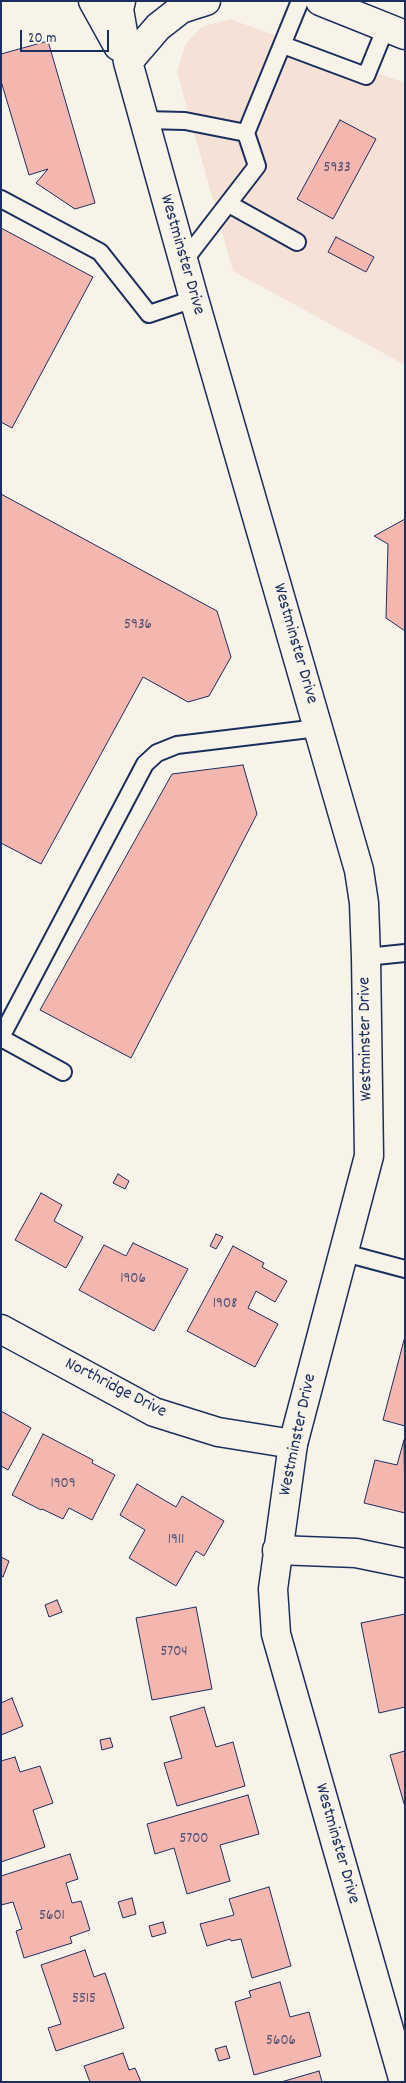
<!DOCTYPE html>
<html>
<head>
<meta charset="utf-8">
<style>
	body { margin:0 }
	#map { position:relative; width:406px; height:2083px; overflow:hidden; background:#f7f3e8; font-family:Dekko,sans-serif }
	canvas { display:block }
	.frame { position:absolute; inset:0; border:2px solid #1b2f5e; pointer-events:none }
	.scale { position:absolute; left:20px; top:30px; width:89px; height:22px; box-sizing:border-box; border:2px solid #1b2f5e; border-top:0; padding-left:6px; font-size:15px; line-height:18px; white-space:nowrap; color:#1b2f5e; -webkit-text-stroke:4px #f7f3e8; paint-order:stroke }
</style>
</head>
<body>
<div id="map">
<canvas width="406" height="2083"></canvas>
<div class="frame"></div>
<div class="scale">20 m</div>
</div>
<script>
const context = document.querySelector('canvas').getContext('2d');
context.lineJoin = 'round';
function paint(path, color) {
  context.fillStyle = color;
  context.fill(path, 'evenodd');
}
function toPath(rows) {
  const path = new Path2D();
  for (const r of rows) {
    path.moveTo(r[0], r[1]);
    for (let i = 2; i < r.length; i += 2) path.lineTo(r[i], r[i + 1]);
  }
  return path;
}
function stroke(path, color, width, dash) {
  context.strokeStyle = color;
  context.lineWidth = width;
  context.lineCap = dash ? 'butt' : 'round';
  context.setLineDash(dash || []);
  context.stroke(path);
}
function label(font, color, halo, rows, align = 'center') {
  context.font = font + ' Dekko,sans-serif';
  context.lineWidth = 4.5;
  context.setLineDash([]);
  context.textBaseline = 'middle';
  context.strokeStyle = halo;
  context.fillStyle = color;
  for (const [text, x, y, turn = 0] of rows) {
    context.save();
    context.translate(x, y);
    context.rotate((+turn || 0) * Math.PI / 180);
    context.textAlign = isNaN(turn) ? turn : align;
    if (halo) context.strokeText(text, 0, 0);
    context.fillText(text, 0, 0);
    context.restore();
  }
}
const built = toPath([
	[230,19,405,83,405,365,233,271,177,72,185,45,201,27]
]);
const building = toPath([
	[48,41,95,203,75,209,36,183,48,169,29,175,1,81,1,54,48,41],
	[340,120,376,139,333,219,297,199,340,120],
	[1,228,93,277,12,428,1,422,1,228],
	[336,237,374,257,366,272,328,252,336,237],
	[1,494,217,611,231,657,209,696,188,702,143,677,41,864,1,843,1,494],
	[405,519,405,660,405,631,386,618,388,544,374,536,405,519],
	[243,765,257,814,131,1058,40,1010,172,774,243,765],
	[118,1174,129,1181,125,1189,113,1183,118,1174],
	[41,1193,62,1205,54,1221,83,1237,66,1268,15,1240,41,1193],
	[216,1234,223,1237,216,1249,210,1246,216,1234],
	[133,1243,188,1269,154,1331,79,1290,104,1245,126,1256,133,1243],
	[233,1246,264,1263,262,1267,287,1281,275,1302,256,1291,248,1308,278,1324,255,1367,187,1331,233,1246],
	[404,1340,405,1341,405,1426,383,1420,404,1340],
	[1,1411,31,1428,8,1470,1,1466,1,1411],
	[43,1434,93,1460,92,1463,115,1475,92,1520,69,1508,63,1519,42,1509,41,1510,12,1495,43,1434],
	[404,1440,405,1513,364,1503,375,1460,397,1465,404,1440],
	[137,1484,176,1507,182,1496,224,1521,204,1556,196,1551,176,1586,129,1558,145,1530,120,1515,137,1484],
	[1,1557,9,1561,3,1577,1,1576,1,1557],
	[57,1600,62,1612,49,1617,45,1605,57,1600],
	[196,1607,212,1689,152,1700,136,1618,196,1607],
	[405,1614,405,1707,379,1713,361,1623,405,1614],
	[12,1698,23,1726,1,1735,1,1703,12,1698],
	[204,1707,216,1747,233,1742,245,1786,177,1806,164,1763,182,1758,170,1717,204,1707],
	[110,1738,113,1747,102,1750,100,1740,110,1738],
	[405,1751,405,1807,390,1755,405,1751],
	[15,1757,20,1772,40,1766,53,1803,33,1810,45,1847,1,1862,1,1761,15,1757],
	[248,1795,259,1834,220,1845,230,1881,187,1894,174,1848,155,1854,147,1824,248,1795],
	[70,1854,78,1879,66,1883,72,1903,81,1901,90,1930,70,1937,72,1943,24,1958,16,1931,22,1929,13,1902,1,1905,1,1876,70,1854],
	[269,1887,291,1966,252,1978,241,1939,231,1941,230,1939,207,1946,200,1924,234,1915,229,1899,269,1887],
	[132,1898,136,1914,123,1918,118,1902,132,1898],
	[163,1922,166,1933,152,1937,149,1926,163,1922],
	[85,1950,94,1977,105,1973,124,2028,56,2051,48,2028,61,2024,41,1965,85,1950],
	[280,1982,290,2017,309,2012,321,2056,254,2075,235,2002,251,1997,249,1991,280,1982],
	[226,2046,230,2058,219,2061,215,2049,226,2046],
	[123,2053,129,2070,135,2068,141,2082,90,2082,84,2066,123,2053],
	[319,2071,322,2082,281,2082,319,2071]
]);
const lane = toPath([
	[283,45,366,76,386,27],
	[144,120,185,121,246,133,257,166,183,262],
	[246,133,300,1],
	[1,199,100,252,149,314,194,299],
	[229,204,297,242],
	[366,957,405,953],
	[1,1037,145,764,157,753,177,745,318,728],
	[1,1038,63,1072],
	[345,1253,405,1269]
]);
const street = toPath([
	[1,1329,154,1412,218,1432,293,1444],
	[277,1550,356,1553,405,1563]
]);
const secondary = toPath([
	[93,1,118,46],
	[121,1,119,9,128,62,194,299,359,870,364,903,366,957,369,1156,293,1444,273,1589,276,1634,404,2082],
	[320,1,405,35],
	[128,62,158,27,181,9,206,1]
]);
const numberNames = [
	["5933",337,169],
	["5936",138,626],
	["1906",133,1280],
	["1908",225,1305],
	["1909",63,1485],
	["1911",176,1541],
	["5704",174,1653],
	["5700",194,1840],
	["5601",52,1917],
	["5515",84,2000],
	["5606",281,2042]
];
const streetNames = [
	["Westminster Drive",181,255,74],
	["Westminster Drive",294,644,74],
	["Westminster Drive",367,1039,-91],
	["Northridge Drive",115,1389,27],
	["Westminster Drive",299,1435,-78],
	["Westminster Drive",336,1844,74]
];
paint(built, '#f6e1d7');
paint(building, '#f3b7b0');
stroke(building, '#1b2f5e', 1);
stroke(lane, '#1b2f5e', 20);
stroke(street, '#1b2f5e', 31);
stroke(secondary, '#1b2f5e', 31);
stroke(lane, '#f7f3e8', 16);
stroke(street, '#f7f3e8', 28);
stroke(secondary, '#f7f3e8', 28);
label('15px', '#515172', null, numberNames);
label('18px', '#1b2f5e', '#f7f3e8', streetNames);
</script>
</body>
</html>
